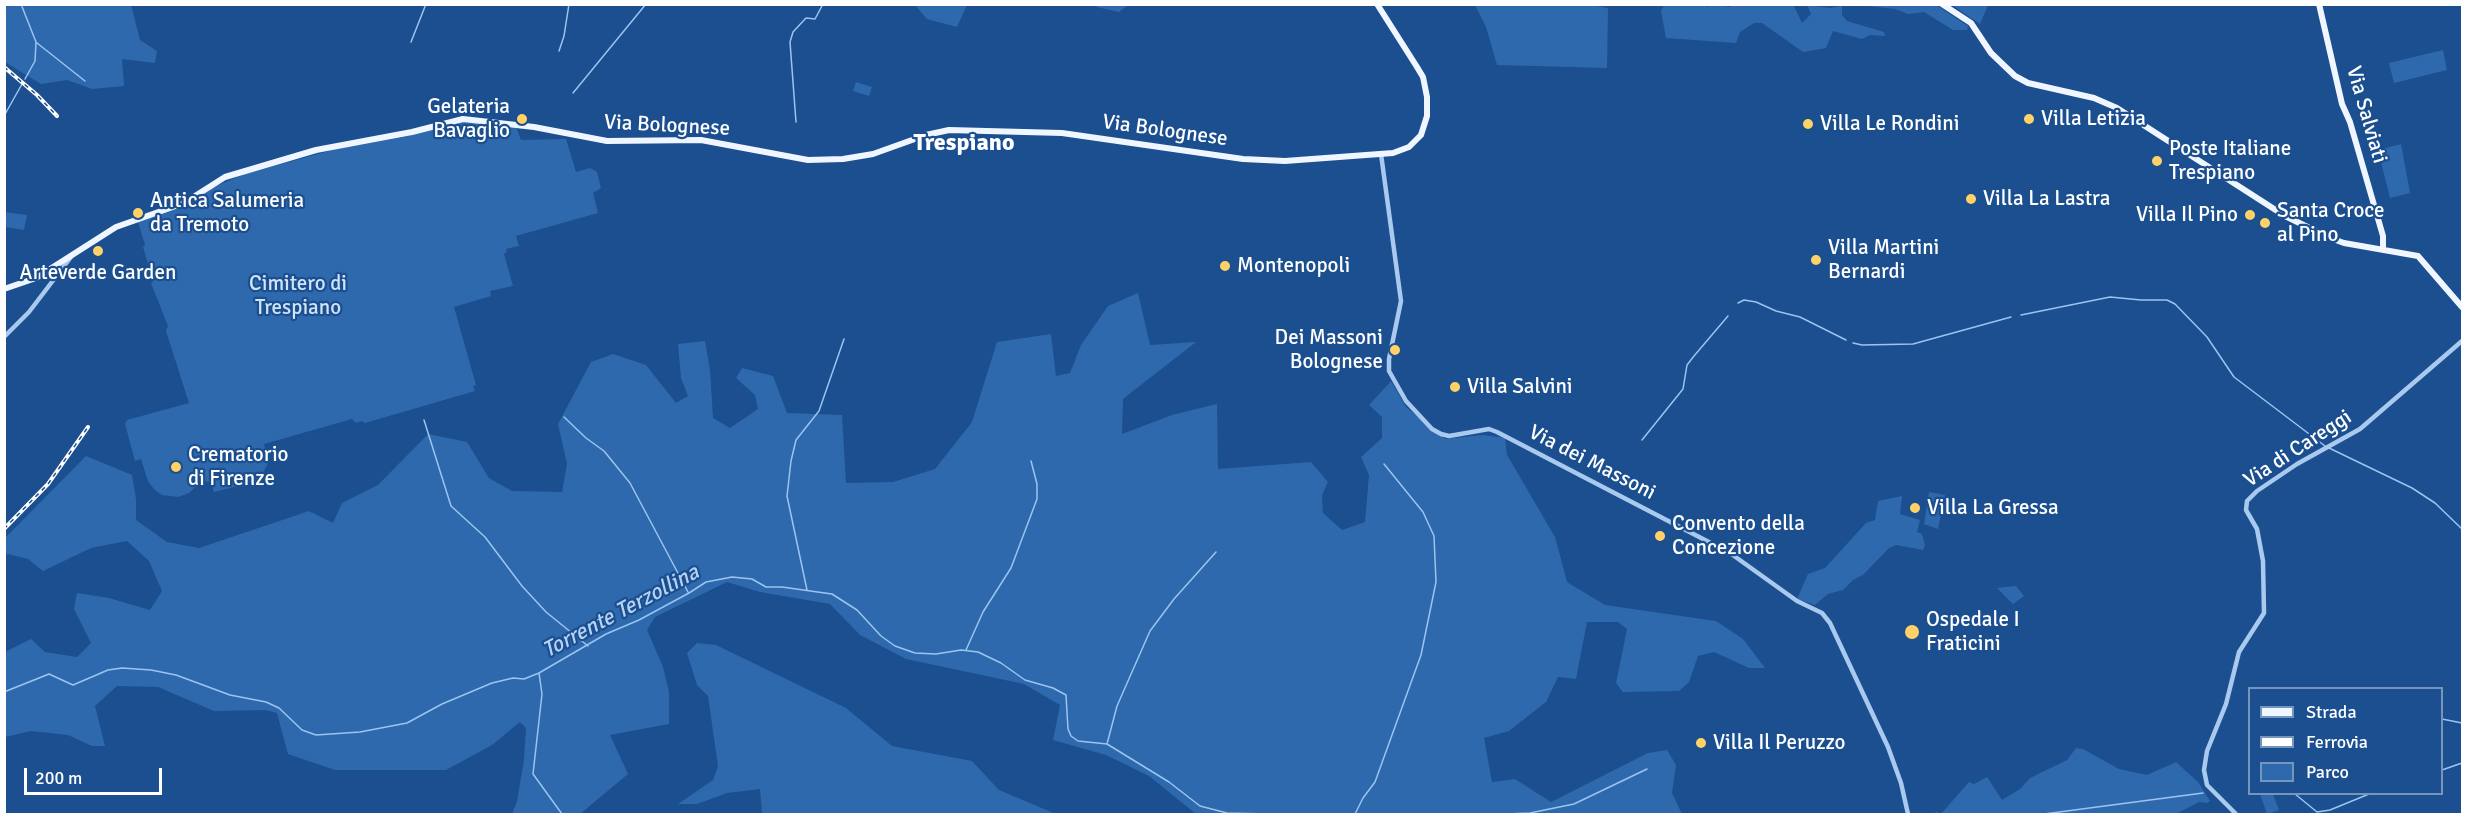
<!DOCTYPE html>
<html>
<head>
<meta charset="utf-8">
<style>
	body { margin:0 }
	#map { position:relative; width:2467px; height:819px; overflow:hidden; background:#1b4f8f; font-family:Signika,sans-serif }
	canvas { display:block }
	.frame { position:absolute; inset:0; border:6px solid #fff; pointer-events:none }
	.legend { position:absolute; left:2248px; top:687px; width:195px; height:108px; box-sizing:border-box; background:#1b4f8f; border:2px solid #7695bc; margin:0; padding:8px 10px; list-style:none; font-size:18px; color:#fff }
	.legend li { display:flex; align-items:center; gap:12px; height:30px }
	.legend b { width:30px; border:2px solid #7695bc }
	.scale { position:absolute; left:24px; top:768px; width:138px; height:27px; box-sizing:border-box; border:3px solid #fff; border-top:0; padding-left:8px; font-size:18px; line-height:21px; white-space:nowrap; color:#fff; -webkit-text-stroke:4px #1b4f8f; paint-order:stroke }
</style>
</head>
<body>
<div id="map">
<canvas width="2467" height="819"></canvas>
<div class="frame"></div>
<ul class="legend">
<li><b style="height:8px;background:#f0f6ff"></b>Strada</li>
<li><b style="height:8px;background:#fff"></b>Ferrovia</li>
<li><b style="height:16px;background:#2e69ad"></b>Parco</li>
</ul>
<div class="scale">200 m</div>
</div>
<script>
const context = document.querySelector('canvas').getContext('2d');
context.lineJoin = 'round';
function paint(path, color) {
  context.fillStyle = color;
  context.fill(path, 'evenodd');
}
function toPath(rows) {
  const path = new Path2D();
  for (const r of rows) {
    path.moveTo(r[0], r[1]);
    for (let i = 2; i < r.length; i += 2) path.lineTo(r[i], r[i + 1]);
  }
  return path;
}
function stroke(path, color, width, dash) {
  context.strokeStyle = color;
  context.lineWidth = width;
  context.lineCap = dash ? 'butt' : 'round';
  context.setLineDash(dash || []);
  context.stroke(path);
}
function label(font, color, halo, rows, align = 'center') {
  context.font = font + ' Signika,sans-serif';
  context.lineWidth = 4.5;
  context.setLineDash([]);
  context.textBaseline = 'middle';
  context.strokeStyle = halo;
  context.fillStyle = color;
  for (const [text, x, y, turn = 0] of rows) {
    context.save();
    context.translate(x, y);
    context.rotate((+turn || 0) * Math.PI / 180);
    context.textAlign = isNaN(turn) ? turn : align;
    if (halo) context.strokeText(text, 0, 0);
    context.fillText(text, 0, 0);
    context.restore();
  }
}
const green = toPath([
	[5,4,131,5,140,40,157,51,155,63,122,59,124,86,92,89,67,80,41,84,5,62],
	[1586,4,1608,8,1607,68,1497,65,1486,27,1475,5],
	[1715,4,1730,7,1734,4,1790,5,1794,6,1802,23,1811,14,1807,5,1830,8,1842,6,1842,15,1847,21,1884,32,1885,36,1870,35,1862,39,1833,31,1826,48,1803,52,1762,23,1754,23,1740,32,1736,43,1666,38,1661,11,1664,5,1706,5,1706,7],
	[915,5,967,5,957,27,927,19],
	[1097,5,1097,4,1128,5,1119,12,1097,7],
	[1860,5,1936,5,1968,26,1967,30,1953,30,1924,12,1908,14,1895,9],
	[1952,5,1988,5,1980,24],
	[2443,50,2447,70,2394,83,2389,63],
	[856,82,872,87,869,96,853,91],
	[463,122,516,127,521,140,566,139,576,172,590,168,597,172,601,188,593,193,598,213,516,236,519,246,506,249,507,252,504,254,513,286,490,291,491,296,454,307,476,385,473,386,475,391,365,423,362,421,356,423,352,419,264,444,269,462,258,481,214,492,211,483,202,480,189,493,178,497,162,495,154,489,148,481,141,459,135,461,125,424,127,420,189,403,166,331,168,326,151,283,153,281,143,247,145,245,138,222,187,205,216,186,245,174,336,149,404,137],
	[2401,144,2410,193,2390,198,2378,150],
	[4,212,27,215,24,230,5,227],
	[1138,293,1150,345,1196,342,1123,399,1122,434,1172,415,1217,404,1218,469,1311,462,1328,482,1322,495,1323,513,1342,530,1365,522,1369,475,1361,457,1382,438,1382,417,1369,405,1391,381,1406,407,1445,439,1483,435,1505,438,1507,455,1555,537,1567,582,1605,605,1716,621,1743,639,1765,668,1749,668,1714,652,1698,656,1689,682,1679,691,1623,692,1616,683,1627,629,1618,622,1587,622,1576,679,1558,677,1546,702,1509,731,1484,738,1492,782,1515,779,1551,802,1648,753,1667,750,1676,765,1672,793,1682,814,1196,814,1149,776,1106,755,1053,740,1060,705,1024,684,906,659,860,635,830,604,760,592,727,582,655,617,647,630,663,667,669,692,669,724,610,735,628,774,580,814,512,814,517,801,524,760,526,728,520,722,492,745,446,770,335,770,288,754,277,713,266,710,214,711,158,687,117,686,95,706,105,746,92,746,68,735,31,731,5,737,5,652,31,639,45,652,77,657,91,643,74,609,77,593,109,598,150,610,162,591,149,561,127,541,91,548,43,571,28,559,8,554,5,555,5,538,86,456,132,475,136,499,136,520,167,542,199,548,309,511,333,523,342,503,378,485,428,434,467,442,489,478,512,491,562,492,567,464,558,424,591,362,613,354,646,365,676,403,688,396,681,378,678,344,705,341,710,370,713,418,730,428,758,409,755,395,736,378,742,368,773,376,787,413,842,415,846,483,893,482,935,469,972,422,997,342,1051,334,1056,376,1070,373,1081,345,1108,306],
	[1929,492,1945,495,1938,529,1924,524],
	[1902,496,1900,514,1920,520,1917,532,1922,534,1925,545,1923,550,1896,545,1889,548,1863,575,1853,580,1843,590,1828,594,1815,605,1797,599,1808,574,1825,568,1866,523,1875,520,1878,501],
	[2016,586,2024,596,2013,604,1997,588],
	[697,643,716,645,846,708,892,746,972,761,999,790,1056,814,762,814,760,789,727,793,697,804,678,804,713,780,718,766,708,696,697,685,687,653],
	[2076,748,2083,749,2119,769,2147,775,2176,762,2198,782,2210,801,2207,803,2199,802,2176,814,1933,814,1936,812,1941,814,1969,782,1974,784,1987,777,2002,800,2020,789,2030,778,2067,760],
	[2260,794,2273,794,2279,810,2267,814]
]);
const stream = toPath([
	[21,4,36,42,35,61,25,79],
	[411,42,426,4],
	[37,43,85,81],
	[559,51,564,36,569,4],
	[573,93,646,4],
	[4,116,22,84],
	[796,122,790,42,793,32,806,18,815,19,823,4],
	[1738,303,1744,300,1756,302,1776,311,1800,317,1846,340],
	[2021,315,2110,297,2141,300,2167,300,2175,304,2207,337,2234,377,2325,446],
	[1853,343,1862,345,1913,344,2011,317],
	[564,417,586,438,604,451,630,483,688,592],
	[424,420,451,506,485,537,522,586,546,612,588,646],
	[1642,440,1683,389,1687,365,1694,356,1728,316],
	[2329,448,2412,488,2435,503,2462,529],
	[807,590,787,496,791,461,796,440,819,411,844,339],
	[966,650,983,612,1011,568,1037,499,1037,484,1031,461],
	[539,673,542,694,533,774,562,814],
	[4,692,49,674,73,685,108,670,122,668,151,670,176,675,230,695,266,702,279,708,302,730,316,735,360,732,407,723,442,704,492,683,513,678,524,679,539,673,606,634,639,620,689,593,706,582,732,577,752,579,766,587,782,587,832,594,857,610,881,636,895,646,915,653,936,654,961,650,978,652,1001,663,1025,680,1053,688,1066,695,1068,729,1071,736,1078,741,1107,744,1169,782,1200,806,1227,813,1269,814],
	[2442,719,2462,723],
	[1107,744,1117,706,1150,631,1174,599,1216,552],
	[2442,770,2462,763],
	[2295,794,2317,812,2330,810,2369,794],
	[1355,814,1363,798,1375,782,1421,655,1436,582,1434,536,1423,512,1384,464],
	[1506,814,1530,813,1574,804,1647,769],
	[2044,814,2203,793]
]);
const minor = toPath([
	[1381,154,1401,301,1389,359,1389,371,1406,401,1432,429,1441,434,1449,436,1489,429,1497,432,1730,553,1797,601,1822,613,1830,623,1888,747,1901,783,1908,814],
	[4,337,29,312,71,257],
	[2236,814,2207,785,2204,770,2207,751,2226,704,2239,652,2264,613,2263,561,2257,529,2246,510,2247,501,2257,491,2297,464,2360,429,2462,341]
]);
const major = toPath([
	[1942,4,1971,23,1991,53,2015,76,2028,83,2094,98,2117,108,2285,216,2330,238,2344,243,2418,256,2462,307],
	[2319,4,2342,104,2350,122,2383,236,2383,250],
	[4,289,36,278,116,227,184,203,225,177,316,150,412,132,463,119,534,127,607,141,701,140,808,160,843,159,873,154,926,135,949,130,1062,133,1243,159,1285,161,1393,153,1409,147,1421,135,1427,116,1427,97,1423,77,1417,67,1377,4]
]);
const rail = toPath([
	[4,67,37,95,57,116],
	[4,529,48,484,88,427]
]);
const markers = [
	[522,119,6,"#ffd166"],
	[2029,119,6,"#ffd166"],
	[1808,124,6,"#ffd166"],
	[2157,161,6,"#ffd166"],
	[1971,199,6,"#ffd166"],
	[138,213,6,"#ffd166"],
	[2250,215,6,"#ffd166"],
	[2265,223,6,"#ffd166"],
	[98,251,6,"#ffd166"],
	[1816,260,6,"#ffd166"],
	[1225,266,6,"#ffd166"],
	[1395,350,6,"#ffd166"],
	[1455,387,6,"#ffd166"],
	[176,467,6,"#ffd166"],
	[1915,508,6,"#ffd166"],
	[1660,536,6,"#ffd166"],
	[1912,632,8,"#ffd166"],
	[1701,743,6,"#ffd166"]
];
const poiNames = [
	["Gelateria",510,107,"right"],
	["Bavaglio",510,131,"right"],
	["Villa Letizia",2041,119],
	["Villa Le Rondini",1820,124],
	["Poste Italiane",2169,149],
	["Trespiano",2169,173],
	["Villa La Lastra",1983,199],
	["Antica Salumeria",150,201],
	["da Tremoto",150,225],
	["Santa Croce",2277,211],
	["al Pino",2277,235],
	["Villa Il Pino",2238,215,"right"],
	["Villa Martini",1828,248],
	["Bernardi",1828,272],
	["Montenopoli",1237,266],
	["Arteverde Garden",98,273,"center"],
	["Dei Massoni",1383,338,"right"],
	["Bolognese",1383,362,"right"],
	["Villa Salvini",1467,387],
	["Crematorio",188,455],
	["di Firenze",188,479],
	["Villa La Gressa",1927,508],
	["Convento della",1672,524],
	["Concezione",1672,548],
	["Ospedale I",1926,620],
	["Fraticini",1926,644],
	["Villa Il Peruzzo",1713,743]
];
const streetNames = [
	["Via Salviati",2366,115,74],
	["Via Bolognese",667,126,3],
	["Via Bolognese",1165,131,8],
	["Via di Careggi",2298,449,-33],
	["Via dei Massoni",1592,463,27]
];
const parkNames = [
	["Cimitero di",298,284],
	["Trespiano",298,308]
];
const waterNames = [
	["Torrente Terzollina",621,612,-28]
];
const quarterNames = [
	["Trespiano",964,144]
];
paint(green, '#2e69ad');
stroke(stream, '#9cc4f0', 1.5);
stroke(minor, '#a9c9ee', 4.5);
stroke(major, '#f0f6ff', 6);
stroke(rail, '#fff', 4);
stroke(rail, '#1b4f8f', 1.5, [4.5]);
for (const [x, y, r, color] of markers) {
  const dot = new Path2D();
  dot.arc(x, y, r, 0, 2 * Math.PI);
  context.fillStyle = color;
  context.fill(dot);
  stroke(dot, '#1b4f8f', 2);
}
label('21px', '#fff', '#1b4f8f', poiNames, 'left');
label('21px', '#fff', '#1b4f8f', streetNames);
label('21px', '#cfe3fa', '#1b4f8f', parkNames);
label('italic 22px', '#b5d3f5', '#1b4f8f', waterNames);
label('bold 24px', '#fff', '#1b4f8f', quarterNames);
</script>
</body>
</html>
